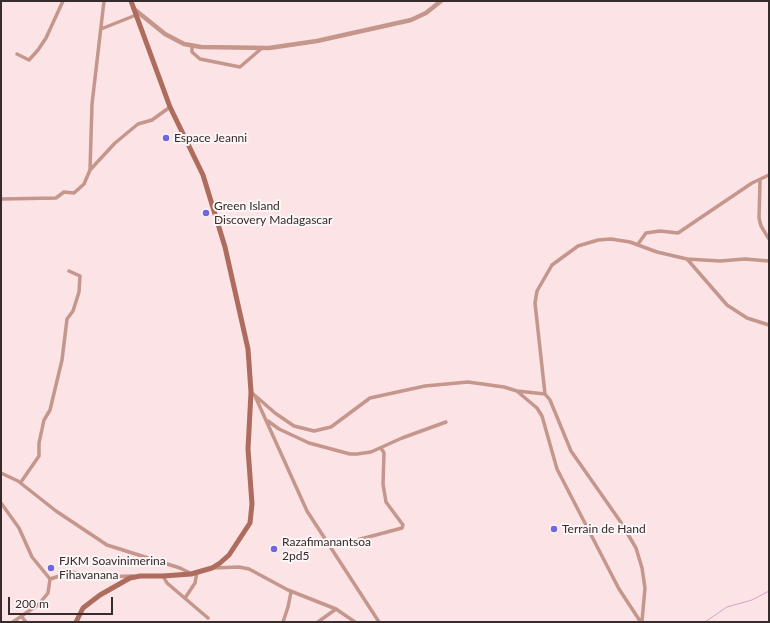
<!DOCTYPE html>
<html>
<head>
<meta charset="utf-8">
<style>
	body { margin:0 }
	#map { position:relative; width:770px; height:623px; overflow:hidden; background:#fce3e5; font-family:Lato,sans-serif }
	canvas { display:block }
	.frame { position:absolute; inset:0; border:2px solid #372b2c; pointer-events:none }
	.scale { position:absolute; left:8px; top:597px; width:105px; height:18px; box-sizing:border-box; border:2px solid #372b2c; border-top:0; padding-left:5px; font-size:12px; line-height:14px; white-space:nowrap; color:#372b2c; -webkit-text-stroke:3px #fcf6f6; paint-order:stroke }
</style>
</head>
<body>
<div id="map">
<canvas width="770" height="623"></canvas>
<div class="frame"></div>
<div class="scale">200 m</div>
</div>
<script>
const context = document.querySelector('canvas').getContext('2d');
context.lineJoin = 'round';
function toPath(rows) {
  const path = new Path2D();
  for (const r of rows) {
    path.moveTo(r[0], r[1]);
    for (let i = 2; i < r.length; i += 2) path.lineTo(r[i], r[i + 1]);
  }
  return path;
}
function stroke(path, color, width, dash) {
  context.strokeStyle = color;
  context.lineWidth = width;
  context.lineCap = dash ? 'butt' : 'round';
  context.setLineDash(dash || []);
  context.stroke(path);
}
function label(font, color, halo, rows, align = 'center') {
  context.font = font + ' Lato,sans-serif';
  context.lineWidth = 4;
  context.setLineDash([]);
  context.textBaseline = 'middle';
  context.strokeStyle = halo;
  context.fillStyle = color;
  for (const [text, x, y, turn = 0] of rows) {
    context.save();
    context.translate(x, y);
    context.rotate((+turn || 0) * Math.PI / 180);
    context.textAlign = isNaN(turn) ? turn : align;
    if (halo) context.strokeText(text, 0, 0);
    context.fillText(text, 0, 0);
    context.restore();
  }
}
const stream = toPath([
	[705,622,727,607,752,600,769,591]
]);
const minor = toPath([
	[101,29,136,15],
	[192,45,192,52,200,59,240,67,262,48],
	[17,54,29,60,38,50,46,38,63,1],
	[90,170,115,143,138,124,152,120,170,107],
	[760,181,759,218,761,226,769,239],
	[1,199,56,198,64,192,74,193,84,184,90,170,92,104,104,1],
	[638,244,646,233,660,231,678,233,752,183,769,175],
	[687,259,727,305,747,318,769,325],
	[251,392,275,413,294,426,314,431,331,427,370,398,425,386,468,382,504,387,517,391,545,394,535,303,537,291,552,265,578,246,598,240,611,239,630,242,657,252,687,259,720,261,745,259,769,261],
	[518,392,537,408,542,416,557,469,619,589,640,621,642,621,645,588,642,568,636,548,620,521,571,451,550,400,545,394],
	[255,396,307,511,379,622],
	[268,421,279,429,309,443,350,454,357,454,371,452,402,438,446,422],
	[1,473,18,481,56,511,107,545,180,568,190,573],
	[21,482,39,456,39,443,44,420,50,410,62,360,67,319,73,311,79,292,80,276,69,271],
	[1,503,19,528,32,557,50,579,48,593,39,604,13,622],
	[331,547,402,528,403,525,386,502,383,484,384,453,381,448],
	[213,568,239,567,249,569,288,590,336,609,355,622],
	[163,576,167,583,208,618],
	[50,579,72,572,95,577,133,576],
	[185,598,195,583,197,572],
	[22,617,26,622],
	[283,622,288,607,291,592],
	[318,622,336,609]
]);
const tertiary = toPath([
	[134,9,165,34,184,44,201,47,269,48,317,41,411,20,426,13,441,1]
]);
const secondary = toPath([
	[76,622,83,608,100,595,130,578,140,576,163,576,191,574,212,568,220,563,229,555,250,523,252,504,248,449,251,392,248,349,225,247,203,175,170,107,131,1]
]);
const markers = [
	[166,138,4,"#7066e1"],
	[206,213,4,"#7066e1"],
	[554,529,4,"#7066e1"],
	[274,549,4,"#7066e1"],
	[51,568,4,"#7066e1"]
];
const poiNames = [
	["Espace Jeanni",174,138],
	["Green Island",214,206],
	["Discovery Madagascar",214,220],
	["Terrain de Hand",562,529],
	["Razafimanantsoa",282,542],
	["2pd5",282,556],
	["FJKM Soavinimerina",59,561],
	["Fihavanana",59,575]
];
stroke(stream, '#d1a4c4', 1);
stroke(minor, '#c4968c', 3.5);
stroke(tertiary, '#c4968c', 4.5);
stroke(secondary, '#ad6c5e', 5);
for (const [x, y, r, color] of markers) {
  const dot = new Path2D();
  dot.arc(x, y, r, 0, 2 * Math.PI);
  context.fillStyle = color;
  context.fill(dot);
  stroke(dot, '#fcf6f6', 1.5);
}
label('12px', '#372b2c', '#fcf6f6', poiNames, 'left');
</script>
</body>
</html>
